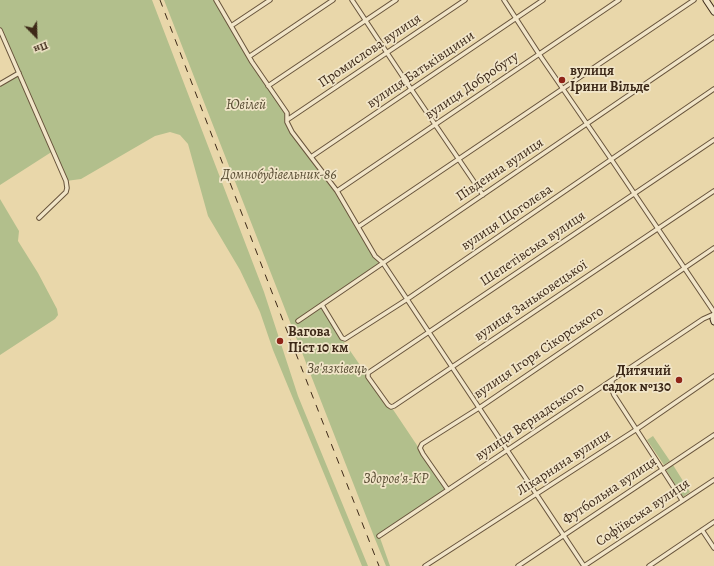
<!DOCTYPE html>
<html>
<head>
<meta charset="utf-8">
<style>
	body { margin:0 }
	#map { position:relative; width:714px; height:566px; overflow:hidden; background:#e9d7aa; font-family:Alegreya,serif }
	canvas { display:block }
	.north { position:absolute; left:16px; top:16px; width:40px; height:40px; -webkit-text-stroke:3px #f1e5c8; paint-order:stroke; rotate:157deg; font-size:11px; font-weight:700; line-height:16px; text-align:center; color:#3d2918 }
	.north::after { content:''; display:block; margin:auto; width:14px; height:18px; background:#3d2918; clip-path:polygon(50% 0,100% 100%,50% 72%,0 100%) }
</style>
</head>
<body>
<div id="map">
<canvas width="714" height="566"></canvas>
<div class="north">Пн</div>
</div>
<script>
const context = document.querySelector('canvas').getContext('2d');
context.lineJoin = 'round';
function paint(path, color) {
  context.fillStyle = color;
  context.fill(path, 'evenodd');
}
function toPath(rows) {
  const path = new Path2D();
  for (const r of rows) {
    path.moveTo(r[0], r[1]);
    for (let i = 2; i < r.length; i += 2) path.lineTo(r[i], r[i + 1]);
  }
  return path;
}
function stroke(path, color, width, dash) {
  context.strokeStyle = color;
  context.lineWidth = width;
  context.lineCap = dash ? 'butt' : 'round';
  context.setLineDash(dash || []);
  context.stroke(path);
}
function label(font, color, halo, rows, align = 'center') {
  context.font = font + ' Alegreya,serif';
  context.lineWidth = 3.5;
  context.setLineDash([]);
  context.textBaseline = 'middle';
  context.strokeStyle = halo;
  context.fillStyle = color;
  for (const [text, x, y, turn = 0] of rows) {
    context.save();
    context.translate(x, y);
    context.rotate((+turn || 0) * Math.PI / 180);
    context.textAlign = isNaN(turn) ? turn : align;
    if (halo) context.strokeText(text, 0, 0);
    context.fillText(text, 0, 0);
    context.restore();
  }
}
const green = toPath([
	[0,0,152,0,264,292,298,396,368,566,362,566,273,350,260,312,240,270,208,216,188,144,180,135,170,132,155,136,81,179,66,181,53,151,0,185,0,84,18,73,0,30],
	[164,0,215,0,287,114,287,117,284,120,309,158,335,192,379,264,338,291,322,305,342,339,388,406,392,408,447,490,379,535,390,566,386,566,375,539],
	[0,199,19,231,18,241,38,273,57,309,58,315,55,319,0,355],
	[653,436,670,461,664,465,647,440],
	[673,465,690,492,683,497,666,470]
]);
const street = toPath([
	[216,0,252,62,287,113,287,122,292,132,311,157,337,191,375,256,383,263,584,566],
	[352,0,411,89,483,195],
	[504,0,539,54,611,159,714,312],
	[231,26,270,0],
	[0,30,66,181,67,188,66,192,39,218],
	[250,56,333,0],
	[0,84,19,73],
	[268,86,396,0],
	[287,120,465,0],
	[714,140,368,373,368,377,388,405,391,407,394,406,714,191],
	[311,157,543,0],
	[337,191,619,0],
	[358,227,694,0],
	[322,305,342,338,345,339,406,300,714,89],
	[298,321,714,37],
	[612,381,612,390,614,395,682,500],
	[448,490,423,454,420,448,422,444,479,408,714,248],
	[702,530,714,548],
	[379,536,703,319,714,314],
	[425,566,637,429,714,376],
	[518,566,714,435],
	[584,566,714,480],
	[649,566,714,522]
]);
const secondary = toPath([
	[706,0,714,12],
	[714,315,713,319,714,322]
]);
const rail = toPath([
	[160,0,273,295,379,566]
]);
const markers = [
	[562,80,4,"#8f2418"],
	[280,341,4,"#8f2418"],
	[679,380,4,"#8f2418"]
];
const streetNames = [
	["Промислова вулиця",370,51,-34],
	["вулиця Батьківщини",421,70,-34],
	["вулиця Добробуту",472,86,-34],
	["Південна вулиця",500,170,-34],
	["вулиця Щоголєва",507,218,-34],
	["Шепетівська вулиця",533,249,-34],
	["вулиця Заньковецької",531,301,-34],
	["вулиця Ігоря Сікорського",539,353,-34],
	["вулиця Вернадського",530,422,-34],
	["Лікарняна вулиця",564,463,-33],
	["Футбольна вулиця",610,491,-34],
	["Софіївська вулиця",643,513,-34]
];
const poiNames = [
	["вулиця",570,72],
	["Ірини Вільде",570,88],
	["Вагова",288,333],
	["Піст 10 км",288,349],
	["Дитячий",671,372,"right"],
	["садок №130",671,388,"right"]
];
const parkNames = [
	["Ювілей",246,106],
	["Домнобудівельник-86",279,176],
	["Зв'язківець",337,370],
	["Здоров'я-КР",396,480]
];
paint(green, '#b2bf8c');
stroke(street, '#68543c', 5.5);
stroke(secondary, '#3d2918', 7);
stroke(street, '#f1e5c8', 3.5);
stroke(secondary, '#f1e5c8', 5);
stroke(rail, '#3d2918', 1, [7, 7]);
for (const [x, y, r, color] of markers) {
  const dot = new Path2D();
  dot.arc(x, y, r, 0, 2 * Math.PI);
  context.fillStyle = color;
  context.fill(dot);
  stroke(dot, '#f1e5c8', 1.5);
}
label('14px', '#3d2918', '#f1e5c8', streetNames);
label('bold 14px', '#3d2918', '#f1e5c8', poiNames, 'left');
label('italic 14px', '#5a4e35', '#f1e5c8', parkNames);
</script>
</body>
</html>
